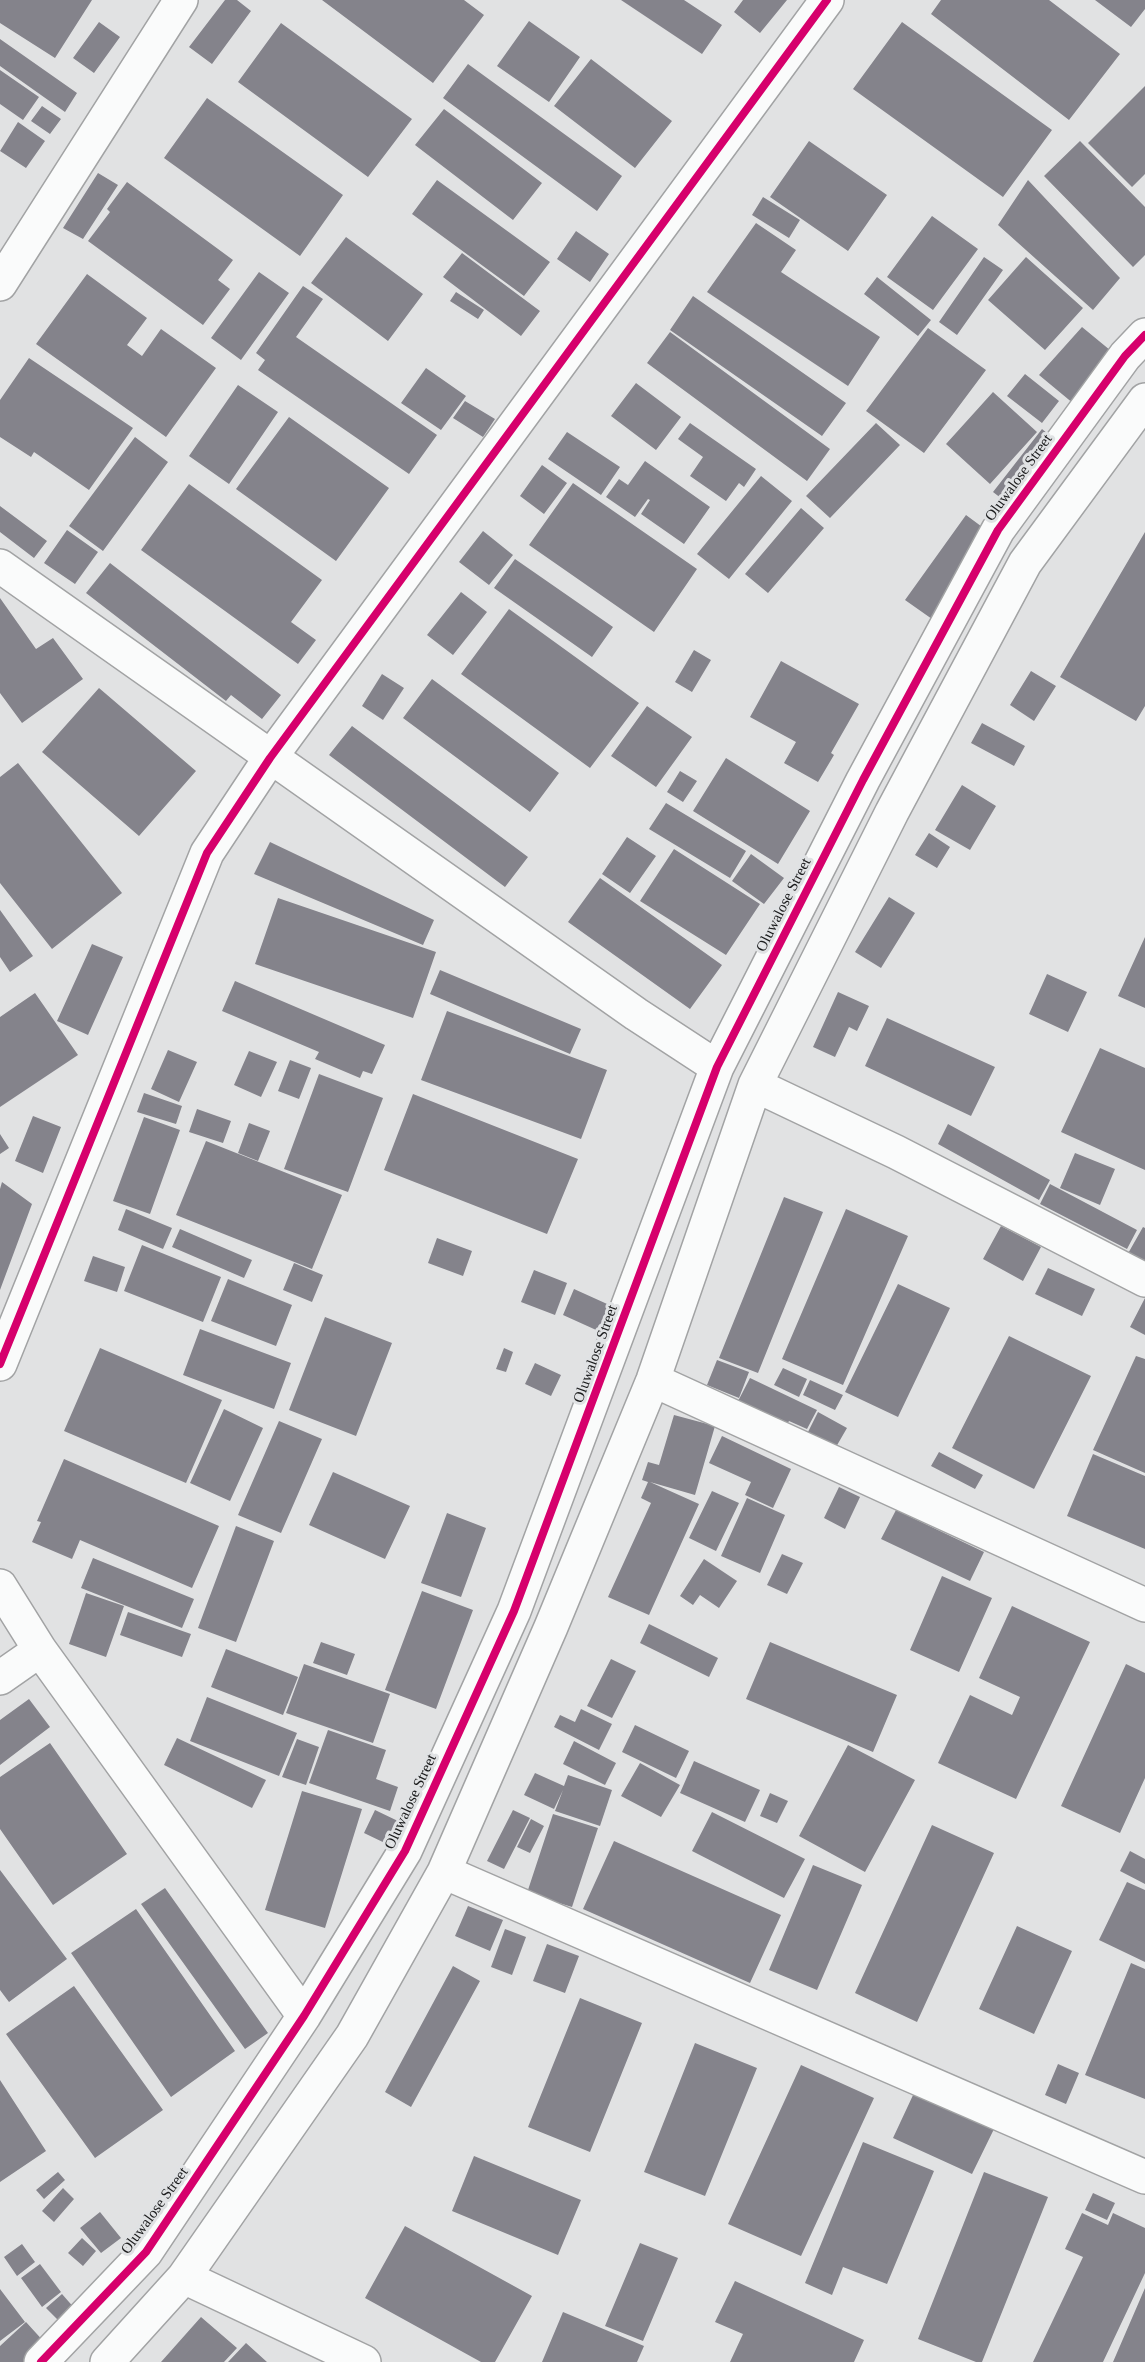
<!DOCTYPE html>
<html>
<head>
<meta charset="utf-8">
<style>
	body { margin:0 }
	canvas { display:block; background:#e1e2e3 }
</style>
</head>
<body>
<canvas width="1145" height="2362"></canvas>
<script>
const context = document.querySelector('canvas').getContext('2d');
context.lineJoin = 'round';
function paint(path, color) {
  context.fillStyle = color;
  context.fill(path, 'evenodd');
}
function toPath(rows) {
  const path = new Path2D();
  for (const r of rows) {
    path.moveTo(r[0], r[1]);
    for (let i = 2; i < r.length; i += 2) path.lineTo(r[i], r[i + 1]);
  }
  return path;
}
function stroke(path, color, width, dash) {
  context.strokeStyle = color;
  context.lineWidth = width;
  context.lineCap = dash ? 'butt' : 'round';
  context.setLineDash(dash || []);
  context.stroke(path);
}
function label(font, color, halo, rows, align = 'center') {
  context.font = font + ' "Times New Roman",serif';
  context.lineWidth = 6;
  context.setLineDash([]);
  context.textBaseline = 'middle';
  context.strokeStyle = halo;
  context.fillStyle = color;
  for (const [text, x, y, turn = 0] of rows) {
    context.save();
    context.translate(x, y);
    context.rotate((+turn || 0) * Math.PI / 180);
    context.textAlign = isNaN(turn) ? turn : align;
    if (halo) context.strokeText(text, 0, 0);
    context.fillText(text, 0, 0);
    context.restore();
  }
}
const building = toPath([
	[0,0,92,0,55,58,0,23],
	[225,0,237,0,251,11,212,64,189,47],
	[322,0,464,0,484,15,433,83],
	[621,0,684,0,722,25,702,54],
	[743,0,787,0,760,33,734,12],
	[941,0,1049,0,1120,54,1069,120,931,14],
	[1095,0,1145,0,1145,9,1131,27],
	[529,21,580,57,549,102,497,66],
	[99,22,120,37,94,73,73,58],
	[902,22,1052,130,1003,197,853,89],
	[281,23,412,119,368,177,238,82],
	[0,39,77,93,65,112,0,66],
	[591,59,672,121,635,168,554,106],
	[468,64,622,176,597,211,443,98],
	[0,70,39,97,23,120,0,104],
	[1145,86,1145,174,1132,187,1088,143],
	[207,98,343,195,300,256,164,158],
	[42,106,61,119,50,134,31,121],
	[444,109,542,183,513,220,415,145],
	[18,122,45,141,26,168,0,151],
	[809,141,887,195,848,251,770,197],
	[1080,141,1145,207,1145,255,1133,267,1044,176],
	[98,173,118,185,83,239,63,228],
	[437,180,550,262,524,296,412,214],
	[1028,180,1120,278,1093,310,998,225],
	[127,182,233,260,218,280,230,289,203,325,88,241,110,212,107,209],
	[763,197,800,220,789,238,752,215],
	[932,216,978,249,933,310,887,277],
	[756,223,796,250,781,272,880,337,848,386,707,292],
	[576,231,609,254,590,282,557,259],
	[346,237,423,294,388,341,311,283],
	[462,253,540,311,521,336,443,277],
	[984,257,1003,270,957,335,939,322],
	[1026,257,1083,308,1045,350,988,300],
	[259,272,289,293,241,360,211,338],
	[87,274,147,318,127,345,142,356,161,329,216,368,166,437,36,344],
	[877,277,931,320,918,336,864,294],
	[303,286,323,299,296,337,437,435,409,474,258,370,265,360,256,353],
	[456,292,484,310,478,319,450,301],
	[693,296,846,403,822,436,670,330],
	[1082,327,1116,355,1074,404,1039,375],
	[928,328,986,370,924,453,866,411],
	[670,332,830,449,807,481,647,363],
	[29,358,133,428,89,490,34,452,31,457,0,437,0,400],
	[426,368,466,396,441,430,401,403],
	[1025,374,1059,401,1042,423,1007,396],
	[636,383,681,417,656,450,611,416],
	[238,385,278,412,229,484,189,456],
	[993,392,1037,432,990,484,946,444],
	[465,401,495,419,483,437,453,418],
	[289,417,389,488,336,561,236,489],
	[690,423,756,469,744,487,739,483,726,501,690,476,703,457,678,439],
	[876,423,900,445,830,518,806,496],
	[1042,429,1059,443,1010,505,993,492],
	[567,432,620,467,601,495,548,459],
	[135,437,168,462,103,551,69,526],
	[645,461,710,507,684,544,641,514,650,500,648,499,635,517,606,497,619,479,628,485],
	[542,465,567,483,544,514,520,496],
	[761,476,792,501,729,579,697,554],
	[573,483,697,569,654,632,529,545],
	[189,484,322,580,291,622,316,640,298,664,141,550],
	[0,506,47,541,34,558,0,532],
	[801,508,824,528,768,593,745,574],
	[966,515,993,535,932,619,905,600],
	[67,530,98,552,75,584,44,563],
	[483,531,513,555,489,585,459,562],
	[1145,532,1145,706,1136,721,1060,677],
	[515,559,613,627,592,657,494,588],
	[110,563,281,695,262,719,231,695,226,701,86,593],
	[461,592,487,612,453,655,427,635],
	[0,598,36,649,53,638,83,679,22,723,0,693],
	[509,609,639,703,590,768,461,674],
	[694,650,711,660,692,692,675,682],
	[781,661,859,704,831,753,834,755,818,782,784,763,796,742,750,717],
	[1031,671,1056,686,1034,721,1010,705],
	[382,674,404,688,383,720,362,706],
	[432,679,559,773,530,812,403,718],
	[99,688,196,771,139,836,42,752],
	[647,706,692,737,656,787,611,756],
	[982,723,1025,746,1014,766,971,743],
	[352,726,528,857,505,887,329,755],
	[726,758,810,811,778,864,693,811],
	[18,763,122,893,52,949,0,883,0,777],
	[680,771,697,781,683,802,667,792],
	[962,785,996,806,970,850,935,830],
	[666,803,746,851,730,878,649,829],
	[929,833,950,847,937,868,915,855],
	[627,837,656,856,630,893,602,874],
	[270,842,434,920,423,945,254,874],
	[674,849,760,904,726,955,640,901],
	[751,854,784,878,764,904,732,881],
	[600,878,722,965,690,1009,568,922],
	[889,897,915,913,881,968,855,952],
	[278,898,436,952,413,1018,255,964],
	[0,910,33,956,10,972,0,957],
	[1145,937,1145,1008,1118,996],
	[92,944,123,957,88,1035,57,1021],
	[440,970,581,1029,570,1054,430,994],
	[1047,974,1087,992,1068,1032,1029,1014],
	[235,981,385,1045,372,1074,363,1071,360,1078,315,1059,319,1052,222,1011],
	[838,992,869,1006,857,1031,849,1027,835,1057,813,1047],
	[35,993,78,1055,0,1107,0,1017],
	[447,1011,607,1070,581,1139,421,1080],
	[887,1018,995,1067,971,1116,865,1066],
	[1100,1048,1145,1068,1145,1170,1061,1132],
	[168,1050,197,1062,179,1102,151,1089],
	[249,1051,277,1062,261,1097,234,1085],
	[290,1060,311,1068,299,1099,278,1091],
	[319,1074,383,1098,348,1192,284,1169],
	[144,1093,182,1106,176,1124,137,1112],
	[413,1094,578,1159,547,1234,384,1170],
	[197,1109,231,1121,223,1143,189,1132],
	[33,1116,61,1127,43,1173,15,1161],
	[144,1117,180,1130,150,1214,113,1201],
	[249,1123,270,1131,258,1161,238,1153],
	[948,1124,1050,1180,1039,1200,938,1144],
	[0,1134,9,1148,0,1154],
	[206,1141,342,1195,312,1269,176,1215],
	[1075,1153,1115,1169,1100,1205,1060,1188],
	[2,1182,32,1204,0,1290,0,1189],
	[1050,1184,1137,1230,1127,1249,1040,1204],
	[784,1197,823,1212,758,1373,719,1358],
	[126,1209,172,1228,163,1249,118,1230],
	[846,1209,908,1236,843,1385,782,1359],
	[1001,1226,1041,1247,1023,1281,983,1259],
	[1143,1227,1145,1228,1145,1267,1126,1257],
	[180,1229,252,1260,244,1278,172,1247],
	[437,1238,472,1251,463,1276,428,1263],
	[142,1245,221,1277,203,1322,124,1291],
	[93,1256,125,1267,117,1292,84,1281],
	[294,1263,323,1275,312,1302,283,1290],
	[1048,1268,1095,1289,1082,1316,1035,1294],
	[534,1270,567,1283,555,1315,521,1302],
	[228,1279,292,1305,276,1346,211,1321],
	[898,1284,950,1308,898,1417,845,1392],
	[574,1289,616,1308,605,1334,563,1315],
	[1145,1298,1145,1335,1130,1327],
	[325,1317,392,1343,356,1436,289,1410],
	[200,1329,291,1363,274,1409,183,1375],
	[1009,1336,1091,1376,1034,1489,952,1448],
	[100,1348,222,1400,186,1483,64,1431],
	[504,1348,513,1352,506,1372,496,1369],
	[1136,1356,1145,1359,1145,1473,1093,1450],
	[717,1360,749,1372,739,1398,707,1385],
	[535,1363,561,1375,551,1396,525,1384],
	[783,1368,807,1379,799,1397,774,1385],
	[750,1378,817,1410,807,1429,789,1421,785,1428,736,1405],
	[810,1380,843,1395,835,1410,803,1395],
	[224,1409,263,1428,230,1501,190,1483],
	[818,1412,847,1428,836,1447,805,1438],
	[674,1415,715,1426,695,1495,650,1482,699,1504,649,1615,608,1597,651,1503,641,1498,648,1482,642,1480,648,1462,659,1465],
	[279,1421,322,1439,281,1533,238,1515],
	[722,1436,791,1469,773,1508,745,1495,751,1482,709,1463],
	[939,1452,983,1475,975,1489,931,1466],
	[1093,1454,1145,1476,1145,1549,1067,1516],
	[64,1459,219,1526,192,1588,80,1540,72,1559,32,1542,41,1522,37,1521],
	[333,1472,410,1506,385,1559,309,1525],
	[839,1487,860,1497,845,1529,824,1518],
	[712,1491,739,1503,716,1551,689,1538],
	[747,1498,785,1515,760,1573,721,1556],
	[896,1510,984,1552,970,1581,881,1539],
	[447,1513,486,1528,461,1597,421,1583],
	[236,1526,274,1541,236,1642,198,1628],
	[782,1554,803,1563,787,1594,767,1585],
	[93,1558,194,1599,182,1628,81,1588],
	[704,1559,737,1581,719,1608,700,1595,693,1605,680,1596],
	[942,1576,992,1598,959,1672,910,1650],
	[422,1591,473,1610,436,1709,385,1690],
	[86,1593,124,1606,106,1657,69,1644],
	[1012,1606,1090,1642,1016,1799,938,1763,970,1695,1012,1715,1020,1697,979,1678],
	[128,1612,191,1634,182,1657,120,1635],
	[649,1624,718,1658,709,1677,640,1643],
	[321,1642,355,1654,347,1675,313,1663],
	[770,1642,897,1695,873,1752,746,1699],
	[226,1649,298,1677,283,1715,211,1687],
	[611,1659,636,1671,612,1718,587,1706],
	[304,1664,390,1694,373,1743,286,1713],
	[1126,1664,1145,1673,1145,1778,1120,1833,1061,1806],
	[207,1697,297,1733,279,1776,190,1741],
	[29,1699,50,1727,0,1765,0,1720],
	[581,1709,612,1724,599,1750,554,1727,560,1715,575,1722],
	[635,1725,689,1751,676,1778,622,1752],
	[328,1730,386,1750,376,1779,398,1787,390,1811,309,1783],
	[177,1738,266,1780,252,1808,164,1765],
	[297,1739,319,1747,306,1785,282,1777],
	[574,1741,616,1763,605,1785,563,1764],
	[50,1743,127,1854,53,1905,0,1829,0,1777],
	[848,1745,915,1780,865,1872,799,1836],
	[694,1761,760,1790,745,1822,680,1793],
	[640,1763,680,1785,661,1817,621,1796],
	[535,1773,564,1786,568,1775,612,1790,600,1826,555,1811,563,1790,554,1809,524,1795],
	[302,1791,362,1809,325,1928,265,1910],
	[770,1793,788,1801,777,1823,760,1816],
	[375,1810,400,1822,389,1845,364,1833],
	[513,1810,530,1818,504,1869,487,1861],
	[712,1812,805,1859,784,1898,692,1851],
	[553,1814,598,1828,572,1907,527,1893],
	[531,1819,544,1826,530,1853,517,1847],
	[932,1825,994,1853,917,2022,855,1993],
	[614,1841,781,1915,750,1983,583,1909],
	[1130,1851,1145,1859,1145,1884,1120,1871],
	[813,1865,862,1885,817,1990,769,1970],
	[0,1870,67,1959,9,2002,0,1990],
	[1127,1882,1145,1890,1145,1962,1099,1940],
	[165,1888,268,2033,245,2049,141,1904],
	[468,1906,503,1920,490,1951,455,1936],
	[136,1909,235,2051,171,2097,71,1953],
	[1017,1926,1072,1951,1034,2034,979,2009],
	[505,1929,526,1937,512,1975,491,1967],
	[547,1944,579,1956,565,1993,533,1981],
	[1131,1963,1145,1969,1145,2099,1085,2075],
	[453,1966,480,1981,411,2107,385,2092],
	[74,1986,163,2110,95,2158,6,2034],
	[580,1998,642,2023,590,2152,528,2127],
	[695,2043,757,2068,705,2196,644,2172],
	[1058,2064,1079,2073,1066,2104,1045,2095],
	[801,2065,874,2098,801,2256,728,2224],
	[0,2080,46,2151,0,2182],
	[914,2093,994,2129,972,2174,893,2138],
	[863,2142,934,2171,887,2284,843,2267,832,2295,805,2283],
	[474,2156,581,2200,558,2255,452,2211],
	[58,2172,65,2180,44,2199,36,2190],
	[984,2172,1048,2197,982,2362,976,2362,918,2339],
	[63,2188,74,2199,54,2222,42,2211],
	[1093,2193,1115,2203,1107,2220,1085,2210],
	[100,2212,121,2238,101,2253,80,2228],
	[1082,2213,1108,2225,1113,2213,1145,2228,1145,2273,1103,2362,1033,2362,1083,2257,1065,2249],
	[405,2226,532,2296,495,2362,481,2362,365,2298],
	[82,2238,96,2251,83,2266,68,2253],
	[640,2243,678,2258,643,2341,605,2326],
	[22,2244,35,2262,17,2276,4,2257],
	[40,2264,61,2292,42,2307,21,2278],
	[735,2281,864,2340,854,2362,730,2362,743,2334,715,2322],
	[1145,2288,1145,2362,1113,2362],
	[0,2289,25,2322,0,2341],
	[62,2294,76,2310,61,2323,46,2308],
	[563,2312,644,2346,637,2362,542,2362],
	[201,2317,237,2348,224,2362,161,2362],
	[26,2322,46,2344,26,2362,0,2362,0,2346],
	[246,2343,267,2362,228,2362]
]);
const minor = toPath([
	[0,284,181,0],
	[0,566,636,1014,717,1067],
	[755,1085,896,1152,1145,1280],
	[0,1364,207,853,270,758,827,0],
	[653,1380,1145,1605],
	[0,1586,40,1650,304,2016],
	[0,1678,40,1650],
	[444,1872,1145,2177],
	[184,2277,364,2362],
	[41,2362,146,2252,304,2016,405,1851,514,1611,717,1067,863,780,998,530,1125,356,1145,335],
	[107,2362,184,2277,352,2036,444,1872,551,1627,653,1380,755,1085,892,812,1025,563,1145,400]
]);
const cycleway = toPath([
	[0,1364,207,853,270,758,827,0],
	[41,2362,146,2252,304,2016,405,1851,514,1611,717,1067,863,780,998,530,1125,356,1145,335]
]);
const streetNames = [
	["Oluwalose Street",1019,478,-54],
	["Oluwalose Street",784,905,-63],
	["Oluwalose Street",596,1354,-70],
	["Oluwalose Street",411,1802,-65],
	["Oluwalose Street",155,2211,-54]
];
paint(building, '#84838b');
stroke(minor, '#a2a3a4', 36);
stroke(minor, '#fafbfb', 33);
stroke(cycleway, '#d6006c', 8);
label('15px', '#1a1b1c', '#e0e2e4', streetNames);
</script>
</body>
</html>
